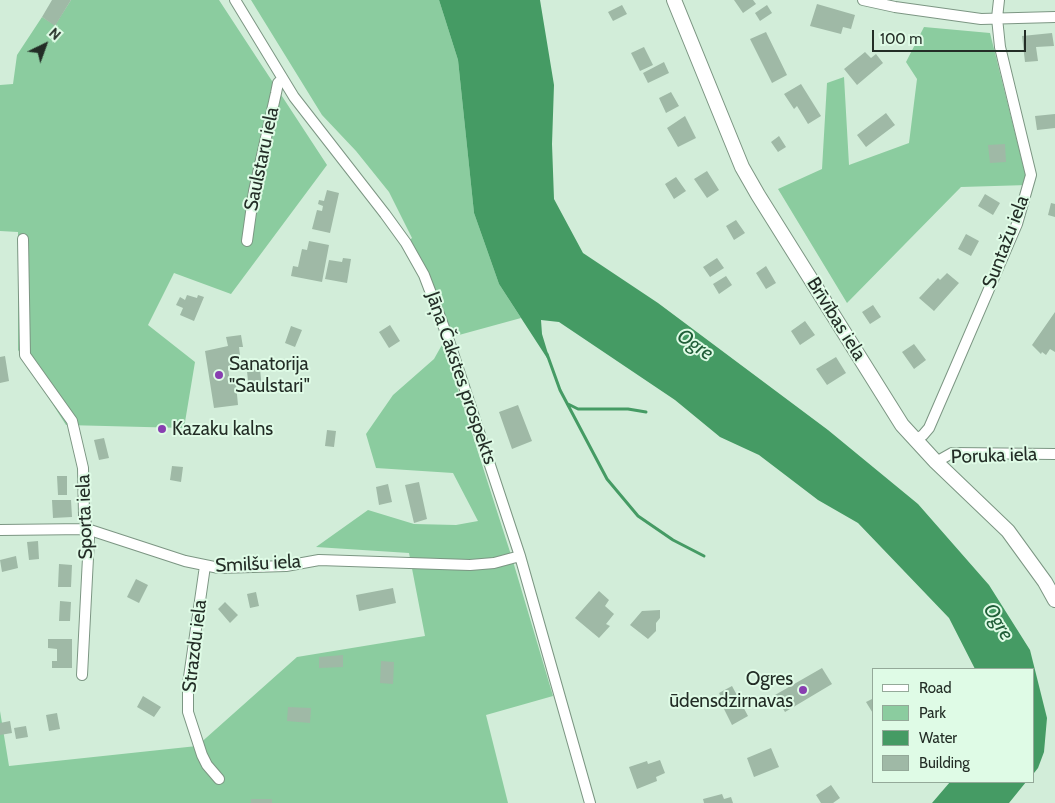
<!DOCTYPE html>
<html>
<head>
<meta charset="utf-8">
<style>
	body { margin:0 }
	#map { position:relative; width:1055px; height:803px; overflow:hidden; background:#d2edd9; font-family:Cabin,sans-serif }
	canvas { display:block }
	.legend { position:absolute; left:872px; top:668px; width:162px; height:115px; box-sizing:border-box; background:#dffbe6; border:1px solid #94a999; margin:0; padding:6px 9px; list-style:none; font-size:15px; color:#232d26 }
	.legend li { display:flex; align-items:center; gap:10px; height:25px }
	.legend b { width:25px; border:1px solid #94a999 }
	.north { position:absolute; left:20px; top:20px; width:50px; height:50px; -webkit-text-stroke:4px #dffbe6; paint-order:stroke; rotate:42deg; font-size:14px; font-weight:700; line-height:20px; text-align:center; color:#232d26 }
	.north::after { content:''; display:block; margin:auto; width:18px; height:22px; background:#232d26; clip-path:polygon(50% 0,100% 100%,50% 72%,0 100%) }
	.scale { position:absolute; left:872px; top:30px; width:154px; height:22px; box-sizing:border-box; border:2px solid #232d26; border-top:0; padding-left:6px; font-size:15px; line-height:18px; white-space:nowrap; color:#232d26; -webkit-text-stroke:4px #dffbe6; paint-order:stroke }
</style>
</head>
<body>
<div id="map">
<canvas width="1055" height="803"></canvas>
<ul class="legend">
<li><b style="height:6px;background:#fff"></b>Road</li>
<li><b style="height:14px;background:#8bcc9f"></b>Park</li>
<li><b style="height:14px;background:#459b64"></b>Water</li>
<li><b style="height:14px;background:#9fb9a6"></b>Building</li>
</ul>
<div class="north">N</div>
<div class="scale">100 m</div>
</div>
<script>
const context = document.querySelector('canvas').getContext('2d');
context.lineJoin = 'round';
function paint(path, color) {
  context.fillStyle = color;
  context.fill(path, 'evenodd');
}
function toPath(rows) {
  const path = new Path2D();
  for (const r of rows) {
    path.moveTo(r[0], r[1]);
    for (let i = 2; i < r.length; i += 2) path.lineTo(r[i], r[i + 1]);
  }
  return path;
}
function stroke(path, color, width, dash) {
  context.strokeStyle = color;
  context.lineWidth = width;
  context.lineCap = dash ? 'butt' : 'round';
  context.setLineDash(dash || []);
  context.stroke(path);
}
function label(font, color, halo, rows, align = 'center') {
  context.font = font + ' Cabin,sans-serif';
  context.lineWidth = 4;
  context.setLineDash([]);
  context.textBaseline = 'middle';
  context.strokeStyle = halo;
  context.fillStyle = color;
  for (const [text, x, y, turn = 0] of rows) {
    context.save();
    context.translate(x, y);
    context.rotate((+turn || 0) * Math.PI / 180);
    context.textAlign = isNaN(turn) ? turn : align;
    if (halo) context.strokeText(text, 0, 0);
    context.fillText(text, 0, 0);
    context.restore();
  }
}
const green = toPath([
	[71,0,219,0,327,165,231,294,174,273,148,325,195,362,184,428,66,425,18,350,18,232,0,231,0,85,13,84,17,55,42,17,55,25],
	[251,0,439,0,458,60,474,213,499,284,521,318,448,338,406,243,412,238,389,192,356,151,322,115],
	[924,27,990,33,1028,185,961,187,847,303,778,189,822,169,827,83,844,77,849,165,909,143,917,79,906,62],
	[443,343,512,558,553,696,486,715,508,803,0,803,0,711,9,766,197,746,297,657,425,636,409,553,316,547,368,510,414,524,456,525,478,521,453,473,376,468,366,434,393,395,434,359]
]);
const water = toPath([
	[439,0,540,0,554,85,552,144,554,199,583,253,658,303,828,430,918,504,989,585,1030,650,1047,718,1044,752,1038,768,1034,773,1034,669,975,669,949,618,858,523,818,500,759,455,720,437,675,400,559,322,541,320,542,334,549,357,547,358,499,284,474,213,458,60],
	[950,782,1026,782,1009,803,932,803]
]);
const stream = toPath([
	[547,354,560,390,607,479,638,516,673,540,704,556],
	[568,404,578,409,628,409,646,412]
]);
const building = toPath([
	[52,0,71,0,55,26,42,17],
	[734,0,753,0,756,4,743,13],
	[817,4,855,15,851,29,843,27,841,34,810,26],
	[622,5,627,14,613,21,608,12],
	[767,5,772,13,760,21,755,13],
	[766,32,787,75,772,83,750,39],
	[1052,33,1054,46,1036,47,1038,61,1025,62,1022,36],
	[644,47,653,65,640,71,631,53],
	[865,52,871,58,876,54,883,63,857,85,844,69],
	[664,62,669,73,648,83,643,73],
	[801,84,821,116,808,124,797,106,794,109,784,94],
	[671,92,679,106,666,113,659,98],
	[886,113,895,125,866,147,857,135],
	[1055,114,1055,128,1037,130,1035,116],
	[685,116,696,138,678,147,667,128],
	[779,136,786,147,778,152,771,142],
	[1005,144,1006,162,990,163,988,145],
	[707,171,719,190,707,198,694,179],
	[676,177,686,191,674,199,665,184],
	[327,190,339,193,330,233,312,229,317,210,322,211,323,206,318,204,319,200,324,201],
	[985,194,1000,203,993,215,978,206],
	[1051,203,1055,204,1055,217,1048,215],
	[736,220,745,233,734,240,726,226],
	[966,234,979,241,971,256,958,249],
	[309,241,329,245,322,282,291,276,293,266,298,267,302,249,307,250],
	[343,258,351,259,347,283,325,279,329,260,342,262],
	[717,258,724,268,710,277,703,267],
	[766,266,776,283,766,289,756,273],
	[947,273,959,283,934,311,919,298,938,278,940,280],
	[726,276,732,285,719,294,713,284],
	[187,295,197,298,198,295,204,297,194,321,180,315,183,308,176,305,180,297,185,300],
	[873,305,881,317,870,324,862,312],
	[1055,312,1055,352,1050,349,1046,355,1042,352,1041,354,1032,345],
	[805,321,815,335,800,345,791,331],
	[390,325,400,341,389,348,379,332],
	[291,326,302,330,295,347,285,343],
	[241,335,243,347,239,347,241,364,228,366,230,384,236,384,238,405,214,408,205,351,228,346,226,337],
	[914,344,926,360,914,369,902,352],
	[5,356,9,381,0,383,0,357],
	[836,357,846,373,827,385,816,369],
	[260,369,262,389,249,391,247,371],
	[518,405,532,441,512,449,499,412],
	[327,430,336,431,334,447,325,446],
	[104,438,109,458,99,460,94,440],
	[172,466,183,467,181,482,170,480],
	[57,476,67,476,67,495,58,495],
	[419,482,427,519,414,523,405,485],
	[388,484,392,502,379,505,376,487],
	[52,500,71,500,72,517,53,518],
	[38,541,39,559,29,560,27,542],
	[16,556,18,568,2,572,0,560],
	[59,564,72,565,71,587,58,587],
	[136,579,148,585,139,603,127,597],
	[393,588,396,603,359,611,356,595],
	[599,591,609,600,605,606,614,614,606,624,610,626,599,638,575,618],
	[256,592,259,606,250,608,247,594],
	[60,601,71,602,70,621,59,621],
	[225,602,238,615,230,623,218,609],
	[660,610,660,618,656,623,656,631,648,639,630,625,642,611],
	[48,639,72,639,72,668,52,668,52,661,57,661,57,649,48,648],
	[343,655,343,667,319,668,319,657],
	[381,661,394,662,393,684,380,683],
	[822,668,832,684,785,712,775,695],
	[732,686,748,716,732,725,722,705,724,704,719,693],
	[143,696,161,707,154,717,137,707],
	[874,698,874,715,866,702],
	[288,707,311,708,310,723,287,721],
	[57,713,60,729,49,731,46,715],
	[10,721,12,733,0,735,0,723],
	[26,726,28,737,16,739,14,728],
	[771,748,779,767,754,777,747,758],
	[660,760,665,773,656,777,657,781,637,789,629,767,647,761,648,764],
	[831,785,840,798,833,803,821,803,816,795],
	[722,794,724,799,731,797,733,803,704,803,703,799],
	[251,799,272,799,272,803,251,803]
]);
const minor = toPath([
	[235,0,294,97,385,214,406,243,424,275,448,338,520,556,590,803],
	[863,0,895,7,981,19,1055,17],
	[23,239,25,355,72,421,83,468,84,515,89,538,82,675],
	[247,241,254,191,276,93,278,83,282,79],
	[915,440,923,435,929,428,955,368,1017,224,1031,175,1000,47,997,18,999,0],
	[936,462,952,453,1055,454],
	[0,530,87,529,185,561,219,568,286,566,319,560,470,565,494,563,520,556],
	[205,566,188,684,188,712,202,755,207,765,219,779]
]);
const major = toPath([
	[674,0,742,167,758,195,902,425,936,462,1008,531,1045,582,1055,600]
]);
const markers = [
	[219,375,5,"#883eb0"],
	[162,429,5,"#883eb0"],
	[803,690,5,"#883eb0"]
];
const streetNames = [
	["Saulstaru iela",262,159,-78],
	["Suntažu iela",1006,242,-69],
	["Brīvības iela",836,319,58],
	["Jāņa Čakstes prospekts",461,378,71],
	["Poruka iela",994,456,-2],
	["Sporta iela",85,517,-92],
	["Smilšu iela",258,564,-3],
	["Strazdu iela",195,646,-83]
];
const poiNames = [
	["Sanatorija",229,364],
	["\"Saulstari\"",229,386],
	["Kazaku kalns",172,429],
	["Ogres",793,679,"right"],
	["ūdensdzirnavas",793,701,"right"]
];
const waterNames = [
	["Ogre",695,345,34],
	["Ogre",998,622,59]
];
paint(green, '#8bcc9f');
paint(water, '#459b64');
stroke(stream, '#459b64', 3);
paint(building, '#9fb9a6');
stroke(minor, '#7c9683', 12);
stroke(major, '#7c9683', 16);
stroke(minor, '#fff', 10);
stroke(major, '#fff', 14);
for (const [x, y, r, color] of markers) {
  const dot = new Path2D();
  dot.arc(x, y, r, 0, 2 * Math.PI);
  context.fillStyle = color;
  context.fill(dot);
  stroke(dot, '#dffbe6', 2);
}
label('19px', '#232d26', '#dffbe6', streetNames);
label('19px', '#232d26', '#dffbe6', poiNames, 'left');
label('italic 20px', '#205e38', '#dffbe6', waterNames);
</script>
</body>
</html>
